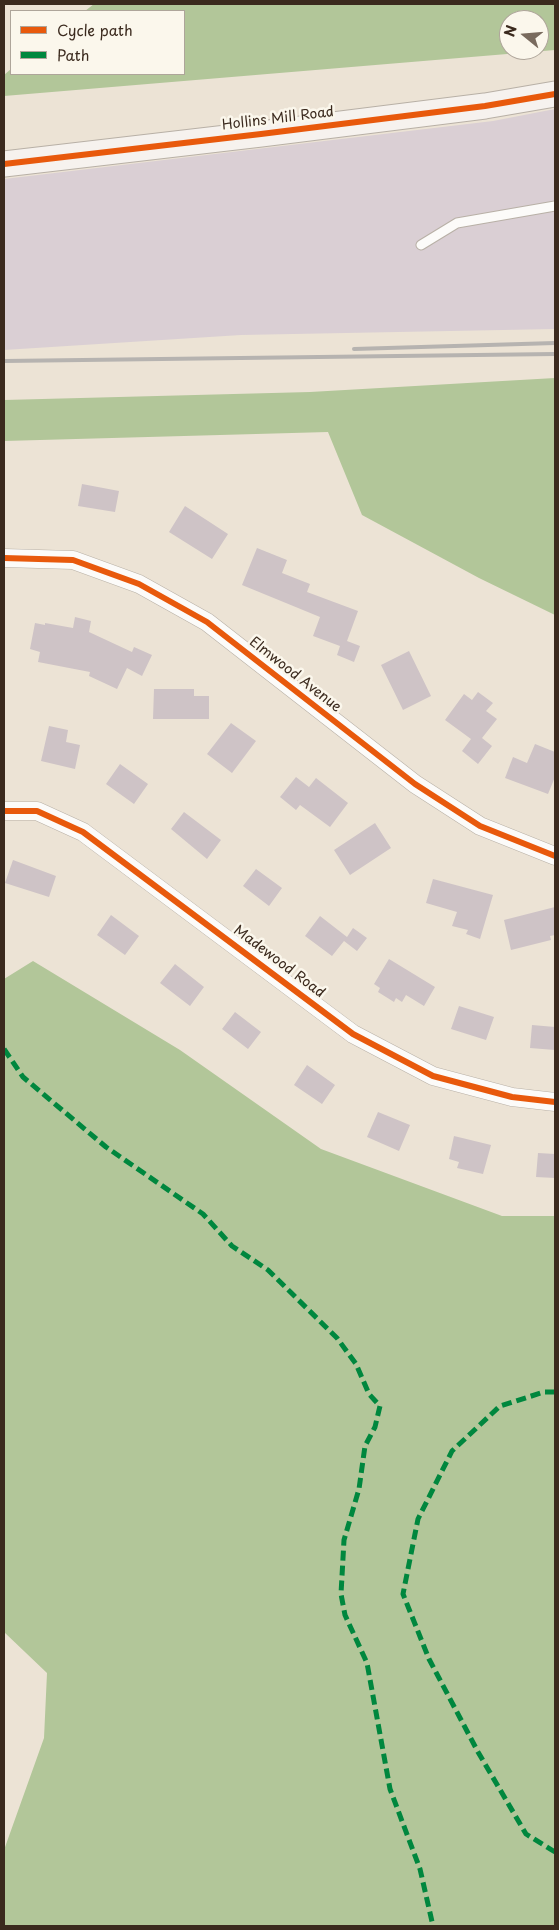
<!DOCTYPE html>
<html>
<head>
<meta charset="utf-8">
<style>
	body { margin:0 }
	#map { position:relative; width:559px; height:1930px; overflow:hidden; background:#ece3d5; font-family:"Playpen Sans",sans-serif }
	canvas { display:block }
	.frame { position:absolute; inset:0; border:5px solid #3b2a1e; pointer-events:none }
	.legend { position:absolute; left:10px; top:10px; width:175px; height:65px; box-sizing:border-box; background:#fbf7ec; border:1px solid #aea59a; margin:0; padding:6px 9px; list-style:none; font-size:15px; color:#3b2a1e }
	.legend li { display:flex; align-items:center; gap:10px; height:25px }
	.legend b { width:25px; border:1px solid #aea59a }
	.north { position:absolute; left:499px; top:10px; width:50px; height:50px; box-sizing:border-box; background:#fbf7ec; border:1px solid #aea59a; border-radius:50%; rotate:287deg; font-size:14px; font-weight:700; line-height:20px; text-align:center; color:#3b2a1e }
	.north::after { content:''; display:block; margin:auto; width:18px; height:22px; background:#796b5e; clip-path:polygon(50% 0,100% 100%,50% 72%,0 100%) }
</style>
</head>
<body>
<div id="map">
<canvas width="559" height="1930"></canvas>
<div class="frame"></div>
<ul class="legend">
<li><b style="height:6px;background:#e8590c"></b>Cycle path</li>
<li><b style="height:6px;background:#00873e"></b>Path</li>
</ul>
<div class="north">N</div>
</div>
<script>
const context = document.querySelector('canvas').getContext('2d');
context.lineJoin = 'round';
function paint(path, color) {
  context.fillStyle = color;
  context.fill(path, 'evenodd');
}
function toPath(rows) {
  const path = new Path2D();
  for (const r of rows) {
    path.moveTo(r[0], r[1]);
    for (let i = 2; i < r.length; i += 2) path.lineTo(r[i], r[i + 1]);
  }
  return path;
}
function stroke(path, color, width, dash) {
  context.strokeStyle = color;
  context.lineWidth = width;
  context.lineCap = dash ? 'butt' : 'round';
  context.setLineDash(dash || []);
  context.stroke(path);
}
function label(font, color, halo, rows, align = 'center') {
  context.font = font + ' "Playpen Sans",sans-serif';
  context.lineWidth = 5;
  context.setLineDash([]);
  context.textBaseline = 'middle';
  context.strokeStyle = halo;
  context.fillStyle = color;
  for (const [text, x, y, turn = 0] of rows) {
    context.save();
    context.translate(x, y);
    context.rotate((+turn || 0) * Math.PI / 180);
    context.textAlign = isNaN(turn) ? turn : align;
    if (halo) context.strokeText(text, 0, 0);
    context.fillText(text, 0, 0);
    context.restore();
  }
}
const industrial = toPath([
	[555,109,555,329,241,335,4,350,4,179,493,121]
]);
const forest = toPath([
	[94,4,555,4,555,50,4,96,4,75,11,69,11,74,184,74,184,11,85,11],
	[509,20,539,20,539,50,509,50],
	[555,378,555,615,479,578,362,515,328,432,4,441,4,400,310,392],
	[33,961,180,1050,321,1149,502,1216,555,1216,555,1926,4,1926,4,1850,44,1738,47,1673,4,1632,4,979]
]);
const building = toPath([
	[82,484,119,491,115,512,78,506],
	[185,506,228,534,212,559,169,532],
	[257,548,287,560,282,573,310,584,307,592,358,611,347,641,360,646,354,662,337,655,340,646,313,636,320,617,242,585],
	[75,617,91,621,89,632,132,652,134,647,152,655,142,676,127,668,117,689,89,676,90,672,38,662,40,652,30,649,35,623,45,625,45,623,73,628],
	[409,651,431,696,403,710,381,665],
	[154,689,194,689,194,696,209,696,209,719,153,719],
	[478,692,493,703,486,711,497,719,482,738,492,746,478,764,462,751,471,739,445,720,464,694,472,700],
	[231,723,256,741,232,773,207,754],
	[49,726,68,730,66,742,80,745,75,769,41,761],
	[535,744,555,752,555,777,548,794,505,778,513,757,527,763],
	[120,764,148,784,134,804,106,784],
	[296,777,309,787,316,778,348,803,330,827,300,805,296,810,280,797],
	[184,812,221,840,207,859,171,829],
	[375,823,391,848,350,875,334,850],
	[13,860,56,876,49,897,5,883],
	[256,869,282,888,269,906,243,886],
	[433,879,493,895,480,939,466,934,468,930,452,926,457,912,426,903],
	[555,907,555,935,550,936,551,940,511,950,504,920],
	[111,915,139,936,125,955,97,935],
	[320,916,347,937,353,928,367,938,357,951,344,941,332,956,305,936],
	[389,959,435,987,424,1006,406,995,402,1002,396,998,394,1002,378,992,380,988,374,984],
	[175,964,204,987,190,1006,160,983],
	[459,1006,494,1017,486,1040,451,1029],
	[235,1012,261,1032,248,1049,222,1029],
	[532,1025,555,1027,555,1050,530,1048],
	[307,1065,335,1085,322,1104,294,1085],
	[378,1112,410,1125,399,1151,367,1137],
	[454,1136,491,1145,483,1174,457,1168,459,1162,449,1159],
	[538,1153,555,1154,555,1178,536,1177]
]);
const lane = toPath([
	[421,245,457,223,555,206]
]);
const street = toPath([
	[4,558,73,560,139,584,207,622,415,784,480,826,555,856],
	[4,811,37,811,83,832,353,1034,433,1076,512,1097,555,1102]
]);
const secondary = toPath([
	[4,164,261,134,485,106,555,94]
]);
const rail = toPath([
	[354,349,555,343],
	[4,361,555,354]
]);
const quiet = toPath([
	[4,1049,23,1077,106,1147,203,1214,232,1246,268,1270,337,1338,356,1364,369,1394,380,1406,375,1427,365,1446,359,1489,344,1540,341,1594,345,1615,367,1663,390,1789,420,1869,433,1926],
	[555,1392,544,1392,500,1406,452,1451,418,1519,403,1594,429,1659,478,1752,526,1834,555,1852]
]);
const cycleway = toPath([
	[4,164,261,134,485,106,555,94],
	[4,558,73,560,139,584,207,622,415,784,480,826,555,856],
	[4,811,37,811,83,832,353,1034,433,1076,512,1097,555,1102]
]);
const streetNames = [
	["Hollins Mill Road",278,119,-7],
	["Elmwood Avenue",295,675,38],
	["Madewood Road",279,962,37]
];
paint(industrial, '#dacfd4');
paint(forest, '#b2c699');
paint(building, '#cec3c6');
stroke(lane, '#b8b0a6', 11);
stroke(street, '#b8b0a6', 19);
stroke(secondary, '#b8b0a6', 27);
stroke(lane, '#fcfbf9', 9);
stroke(street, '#fcfbf9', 18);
stroke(secondary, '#f6f2ee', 25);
stroke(rail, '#b6b3b0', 4);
stroke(quiet, '#00873e', 5, [10, 5]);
stroke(cycleway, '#e8590c', 6);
label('14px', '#3b2a1e', '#fbf7ec', streetNames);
</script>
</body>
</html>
